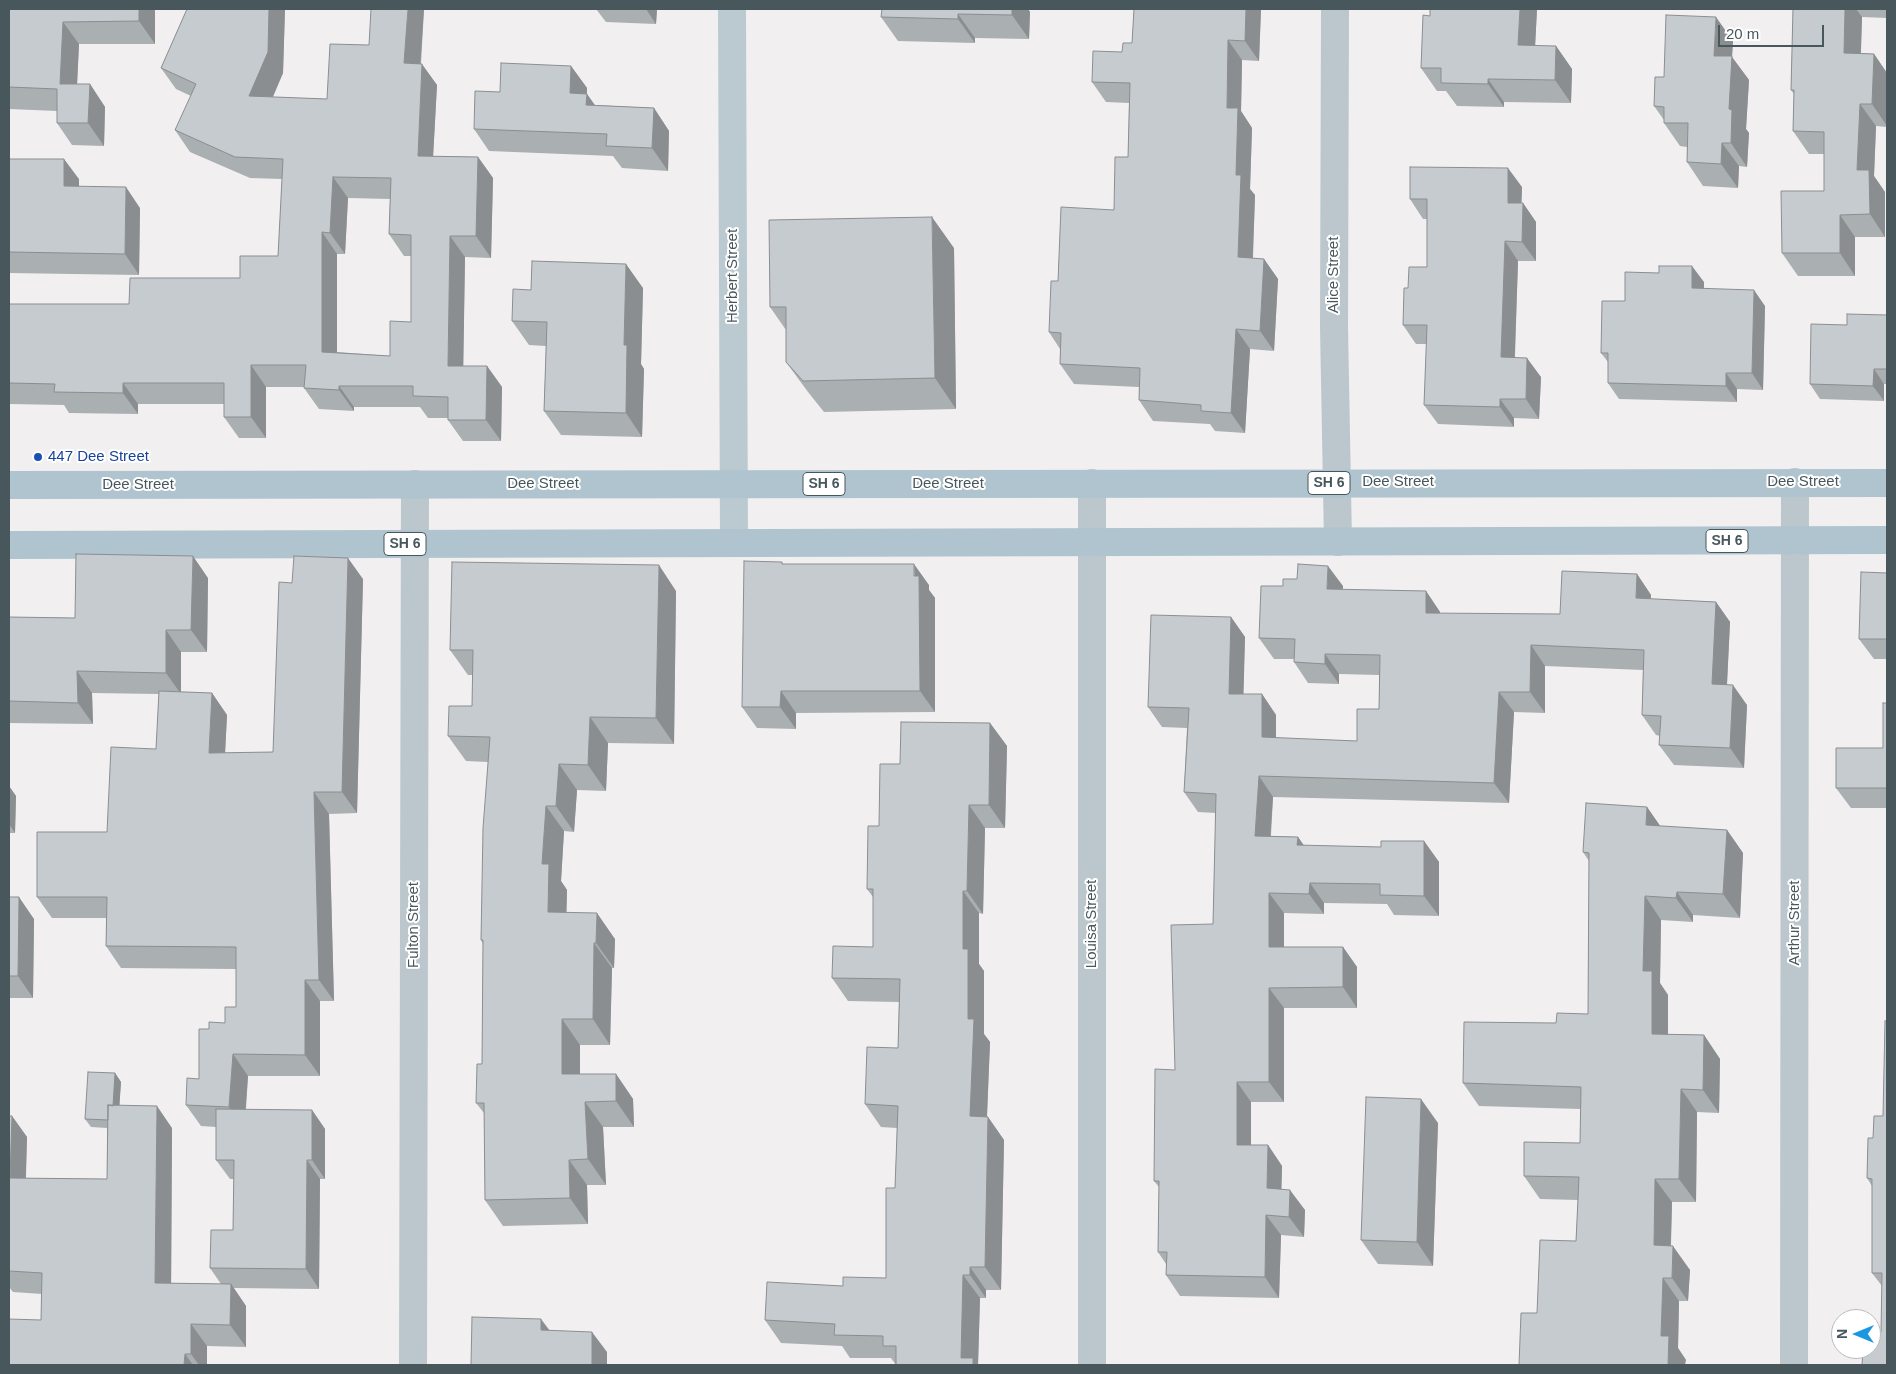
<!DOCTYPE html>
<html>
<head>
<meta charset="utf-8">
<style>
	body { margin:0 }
	#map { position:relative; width:1896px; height:1374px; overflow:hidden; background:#f2eff0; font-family:Arial,sans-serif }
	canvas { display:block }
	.frame { position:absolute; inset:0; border:10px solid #47575c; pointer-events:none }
	.north { position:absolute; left:1831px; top:1309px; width:50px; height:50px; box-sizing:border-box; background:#fff; border:1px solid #b5bcbe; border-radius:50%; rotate:270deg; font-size:14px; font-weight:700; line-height:20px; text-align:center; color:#47575c }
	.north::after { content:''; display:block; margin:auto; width:18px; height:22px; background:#1a97e0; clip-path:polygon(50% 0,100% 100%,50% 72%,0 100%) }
	.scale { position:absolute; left:1718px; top:25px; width:106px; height:22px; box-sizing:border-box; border:2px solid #47575c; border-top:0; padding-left:6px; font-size:15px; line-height:18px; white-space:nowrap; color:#47575c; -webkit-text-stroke:4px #fff; paint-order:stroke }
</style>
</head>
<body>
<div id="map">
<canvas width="1896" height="1374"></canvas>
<div class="frame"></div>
<div class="north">N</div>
<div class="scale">20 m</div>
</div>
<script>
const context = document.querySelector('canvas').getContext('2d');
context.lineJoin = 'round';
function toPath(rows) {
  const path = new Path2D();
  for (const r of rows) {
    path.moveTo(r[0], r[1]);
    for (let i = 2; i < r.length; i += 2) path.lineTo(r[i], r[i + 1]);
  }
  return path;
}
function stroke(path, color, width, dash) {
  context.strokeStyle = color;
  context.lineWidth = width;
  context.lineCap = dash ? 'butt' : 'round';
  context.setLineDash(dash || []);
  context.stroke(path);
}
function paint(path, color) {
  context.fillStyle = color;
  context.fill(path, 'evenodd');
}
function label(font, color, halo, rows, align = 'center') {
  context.font = font + ' Arial,sans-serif';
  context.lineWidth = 4;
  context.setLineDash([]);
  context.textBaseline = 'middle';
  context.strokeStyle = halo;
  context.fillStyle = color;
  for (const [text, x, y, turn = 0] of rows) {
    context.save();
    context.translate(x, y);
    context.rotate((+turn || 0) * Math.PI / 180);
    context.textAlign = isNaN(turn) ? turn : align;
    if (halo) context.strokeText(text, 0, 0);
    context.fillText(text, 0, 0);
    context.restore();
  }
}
const minor = toPath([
	[1335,9,1334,327,1338,542],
	[1092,483,1092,1365],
	[413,1365,415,484],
	[1794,1365,1795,482]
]);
const secondary = toPath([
	[732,9,734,543]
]);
const primary = toPath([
	[9,485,1887,483],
	[9,545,1887,540]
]);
const wall = toPath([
	[9,9,155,9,155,44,79,44,77,84,90,84,105,107,104,146,72,145,57,123,57,111,9,109],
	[187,9,285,9,283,73,273,97,327,99,369,45,424,9,421,64,437,85,433,156,478,157,493,178,491,258,465,257,463,366,487,366,502,387,501,441,463,441,448,420,448,418,428,418,420,407,354,407,354,411,319,409,304,388,304,387,266,387,266,438,239,438,224,417,224,404,138,404,138,414,69,413,64,405,9,404,9,304,129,304,240,278,278,256,282,179,250,178,190,152,175,130,191,96,176,89,161,68],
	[348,198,390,199,389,234,404,256,411,256,411,322,390,356,337,352,337,254,345,254],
	[596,9,657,9,656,24,606,22],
	[882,9,1028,9,1030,12,1029,39,975,38,975,43,898,41,881,17],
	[1134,9,1261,9,1259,61,1242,60,1241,111,1252,128,1250,189,1255,195,1253,258,1264,259,1278,279,1274,351,1250,349,1245,433,1215,431,1210,424,1153,421,1139,400,1139,387,1074,384,1060,364,1060,349,1049,332,1058,281,1114,210,1128,157,1129,103,1106,102,1092,82,1132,43],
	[1430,9,1537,9,1535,46,1556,46,1572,69,1571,103,1504,102,1504,107,1457,106,1446,91,1437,91,1421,68,1430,16],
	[1793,9,1887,9,1887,18,1862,17,1861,53,1874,54,1887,73,1887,127,1876,126,1874,176,1885,192,1885,237,1855,237,1855,276,1798,276,1782,253,1824,191,1824,154,1809,154,1793,131,1794,94,1791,90],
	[1733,41,1732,57,1749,80,1746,129,1749,133,1747,167,1739,166,1738,188,1703,186,1687,162,1687,147,1680,146,1664,123,1664,120,1654,106,1664,77],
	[571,66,587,88,587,94,595,105,654,108,669,131,668,171,622,168,613,156,489,151,474,129,500,92],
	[9,159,79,179,79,186,140,208,139,275,9,273],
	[1522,187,1521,203,1523,203,1536,222,1536,261,1518,261,1515,357,1541,377,1539,419,1514,418,1514,427,1438,424,1424,405,1427,344,1416,344,1403,325,1408,288,1427,267,1427,219,1423,219,1410,199],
	[954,248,956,409,824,412,808,392,786,362,786,330,770,307],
	[1704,282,1704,289,1765,306,1763,390,1737,389,1737,402,1619,399,1608,383,1608,362,1601,353,1625,301],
	[643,288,641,364,644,369,642,437,561,435,544,411,546,346,529,345,512,321,531,290],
	[1887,315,1887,384,1884,384,1884,401,1820,399,1810,384,1847,325],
	[782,562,783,564,929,585,929,590,935,598,935,712,796,713,796,729,757,728,742,707],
	[1887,573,1887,659,1874,659,1859,639],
	[1637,574,1651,595,1651,599,1716,602,1730,622,1727,684,1747,705,1744,768,1674,765,1659,745,1660,736,1656,735,1642,715,1643,670,1545,666,1545,713,1514,712,1509,803,1273,797,1271,836,1298,837,1304,846,1381,847,1424,841,1439,862,1439,916,1394,915,1387,904,1324,903,1324,914,1284,913,1284,947,1343,947,1357,967,1357,1008,1284,1008,1284,1102,1251,1102,1251,1145,1268,1145,1282,1166,1281,1189,1305,1210,1304,1237,1281,1235,1279,1298,1180,1296,1166,1275,1166,1264,1158,1252,1159,1187,1154,1181,1175,1070,1213,924,1216,813,1198,812,1184,792,1187,728,1162,727,1148,707,1231,617,1245,637,1243,694,1262,694,1276,715,1276,738,1357,741,1379,709,1379,675,1339,674,1339,684,1308,683,1294,662,1294,659,1274,659,1259,638,1283,586,1343,586,1342,590,1426,591,1440,612,1440,614,1560,614],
	[208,578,207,652,181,652,181,692,212,693,227,715,225,753,273,752,292,583,363,579,357,813,329,814,334,1001,320,1001,320,1076,248,1076,246,1110,312,1110,325,1129,325,1179,320,1179,319,1289,234,1288,246,1306,246,1347,207,1346,207,1365,9,1365,41,1320,42,1294,13,1292,9,1287,9,1116,12,1116,27,1137,26,1178,107,1179,107,1128,91,1127,85,1119,115,1073,121,1082,119,1106,172,1128,171,1283,221,1284,210,1268,233,1230,234,1179,230,1179,216,1160,216,1127,201,1126,186,1105,199,1079,209,1029,225,1023,236,1007,236,969,121,968,106,946,106,918,52,918,37,897,107,832,156,749,159,694,92,693,93,724,9,723,9,617,75,618],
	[676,591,674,744,608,743,606,791,577,790,574,832,564,831,561,881,567,890,566,912,615,939,614,968,612,968,610,1045,580,1045,580,1074,616,1074,633,1099,634,1127,603,1127,606,1185,587,1185,588,1224,503,1226,485,1200,484,1113,476,1103,482,1064,483,944,481,940,488,762,466,761,448,736,472,706,473,675,468,675,450,650],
	[1887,703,1887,808,1851,808,1836,788,1883,748],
	[990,723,1007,746,1005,828,985,828,983,914,979,913,979,964,984,971,984,1034,990,1042,987,1117,988,1117,1004,1140,1001,1290,986,1290,986,1298,980,1298,978,1365,896,1365,891,1358,850,1358,842,1346,781,1343,765,1320,843,1286,886,1278,895,1188,897,1128,881,1127,865,1104,898,1048,899,1002,848,1001,832,978,873,947,873,897,867,889,879,826,900,764],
	[9,786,16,796,15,833,9,833],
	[1647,807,1660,826,1727,830,1743,853,1740,918,1693,915,1693,922,1661,920,1660,983,1668,995,1668,1034,1704,1035,1720,1059,1719,1113,1697,1112,1696,1202,1672,1202,1671,1246,1690,1270,1688,1301,1679,1301,1678,1348,1686,1360,1537,1313,1576,1241,1578,1200,1540,1199,1524,1176,1580,1143,1581,1109,1479,1106,1463,1083,1556,1023,1588,1014,1589,861,1583,852],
	[9,897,34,919,33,998,9,998],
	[1885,1021,1887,1021,1887,1365,1862,1365,1863,1349,1871,1349,1871,1332,1881,1332,1882,1286,1872,1273,1872,1186,1867,1178,1868,1138,1873,1138,1874,1116,1883,1116],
	[1438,1123,1433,1266,1378,1264,1361,1240]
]);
const shadedWall = toPath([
	[139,9,155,9,155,44,139,21],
	[269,9,285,9,283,73,264,117,249,96],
	[408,9,424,9,419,85,404,63],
	[646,9,657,9,656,24],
	[1012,9,1028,9,1030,12,1029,39,1012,15],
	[1246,9,1261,9,1259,61,1245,41],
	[1520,9,1537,9,1534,68,1518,45],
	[1845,9,1856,9,1862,17,1860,75,1844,53],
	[958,14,975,38,975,43,958,19],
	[1716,17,1733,41,1732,57,1749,80,1746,129,1749,133,1747,167,1731,143,1729,109,1714,56],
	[63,22,79,44,76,107,60,84],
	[1228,40,1242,60,1241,111,1252,128,1250,189,1255,195,1252,277,1238,257,1236,175,1227,108],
	[1556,46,1572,69,1571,103,1555,80],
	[1874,54,1887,73,1887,126,1872,104],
	[422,64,437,85,432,177,418,156],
	[571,66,587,88,586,115,570,93],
	[1488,79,1504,102,1504,107,1488,84],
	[90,84,105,107,104,146,88,123],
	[587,94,602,116,586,105],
	[1860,104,1876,126,1874,176,1885,192,1885,237,1870,214,1857,170],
	[654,108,669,131,668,171,652,148],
	[1722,143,1739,166,1738,188,1721,164],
	[478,157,493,178,491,258,476,236],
	[64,159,79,179,79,207,64,186],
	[1508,168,1522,187,1521,222,1508,203],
	[333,177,348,198,345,254,330,233],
	[126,187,140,208,139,275,125,254],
	[1523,203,1536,222,1536,261,1522,242],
	[1840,215,1855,237,1855,276,1840,253],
	[932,217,954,248,956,409,935,378],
	[322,232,337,254,337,373,322,352],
	[450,236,465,257,463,387,448,366],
	[1505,241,1518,261,1514,376,1501,357],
	[1264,259,1278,279,1274,351,1260,331],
	[626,264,643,288,641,364,644,369,642,437,626,413,624,345],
	[1692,266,1704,282,1704,305,1692,288],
	[1754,290,1765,306,1763,390,1752,373],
	[1236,329,1250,349,1245,433,1231,413],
	[1527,358,1541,377,1539,419,1526,399],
	[251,365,266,387,266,438,251,417],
	[487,366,502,387,501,441,486,420],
	[1874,369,1884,384,1884,401,1873,386],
	[1726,373,1737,389,1737,402,1726,386],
	[123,383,138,404,138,414,123,393],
	[339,386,354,407,354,411,339,390],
	[1500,399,1514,418,1514,427,1500,407],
	[193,556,208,578,207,652,191,630],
	[348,558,363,579,357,813,342,792],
	[914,564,929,585,929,590,935,598,935,712,920,691],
	[659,565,676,591,674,744,656,718],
	[1328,566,1343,586,1342,610,1327,589],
	[1637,574,1651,595,1650,618,1636,598],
	[1426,591,1440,612,1440,634,1426,613],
	[1716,602,1730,622,1726,704,1712,684],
	[1231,617,1245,637,1243,715,1229,694],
	[166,630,181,652,181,694,166,673],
	[1531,645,1545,666,1545,713,1530,692],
	[1325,654,1339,674,1339,684,1325,664],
	[77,671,92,693,93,724,78,703],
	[1733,685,1747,705,1744,768,1730,748],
	[781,691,796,713,796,729,780,707],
	[1499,692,1514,712,1509,803,1494,783],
	[212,693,227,715,224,774,209,753],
	[1262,694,1276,715,1276,757,1262,737],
	[590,717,608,743,606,791,588,765],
	[990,723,1007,746,1005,828,989,805],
	[559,764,577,790,574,832,556,806],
	[1259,776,1273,797,1269,856,1255,836],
	[9,786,16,796,15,833,9,824],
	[314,792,329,814,334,1001,319,980],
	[969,805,985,828,983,914,967,891],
	[546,806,564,831,561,881,567,890,566,938,548,912,542,864],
	[1647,807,1663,830,1646,825],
	[1727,830,1743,853,1740,918,1723,894],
	[1298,837,1312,857,1297,845],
	[1424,841,1439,862,1439,916,1424,896],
	[1310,883,1324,903,1324,914,1309,894],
	[963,891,979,913,979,964,984,971,984,1034,990,1042,986,1139,970,1116,968,1019,963,949],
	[1677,892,1693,915,1693,922,1676,898],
	[1269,893,1284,913,1284,968,1269,947],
	[1645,896,1661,920,1660,983,1668,995,1668,1057,1652,1034,1643,971],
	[19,897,34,919,33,998,18,976],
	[597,913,615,939,614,968,596,943],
	[594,943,612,968,610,1045,593,1019],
	[1343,947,1357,967,1357,1008,1343,987],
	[305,980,320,1001,320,1076,305,1055],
	[1269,988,1284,1008,1284,1102,1269,1082],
	[562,1019,580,1045,580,1100,562,1074],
	[1704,1035,1720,1059,1719,1113,1703,1090],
	[233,1054,248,1076,244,1129,229,1107],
	[115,1073,121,1082,118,1128,112,1120],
	[616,1074,633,1099,634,1127,616,1101],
	[1237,1082,1251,1102,1251,1166,1237,1145],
	[1681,1089,1697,1112,1696,1202,1679,1179],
	[1421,1099,1438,1123,1433,1266,1417,1242],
	[585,1102,603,1127,606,1185,588,1159],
	[157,1106,172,1128,171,1305,155,1283],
	[312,1110,325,1129,325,1179,312,1160],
	[12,1116,27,1137,25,1200,10,1178],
	[988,1117,1004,1140,1001,1290,985,1267],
	[1268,1145,1282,1166,1281,1209,1267,1188],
	[307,1160,320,1179,319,1289,306,1269],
	[569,1160,587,1185,588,1224,570,1198],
	[1655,1179,1672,1202,1670,1269,1654,1245],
	[1290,1190,1305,1210,1304,1237,1289,1217],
	[1266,1215,1281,1235,1279,1298,1265,1277],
	[1673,1246,1690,1270,1688,1301,1672,1278],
	[970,1267,986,1290,986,1298,970,1275],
	[963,1275,980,1298,978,1365,966,1365,961,1358],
	[1663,1278,1679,1301,1678,1348,1686,1360,1685,1365,1668,1365,1661,1336],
	[231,1284,246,1306,246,1347,230,1325],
	[541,1319,556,1339,541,1330],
	[191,1324,207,1346,207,1365,199,1365,191,1354],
	[592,1332,607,1352,607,1365,592,1365],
	[185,1354,193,1365,184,1365]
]);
const building = toPath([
	[9,9,139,9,139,21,63,22,60,84,90,84,88,123,57,123,57,89,9,87,9,9],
	[187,9,269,9,268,52,249,96,327,99,330,44,369,45,371,9,408,9,404,63,422,64,418,156,478,157,476,236,450,236,448,366,487,366,486,420,448,420,448,397,413,396,413,386,339,386,339,390,304,388,306,365,251,365,251,417,224,417,224,383,123,383,123,393,54,392,55,384,9,383,9,304,129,304,130,278,240,278,240,256,278,256,283,159,235,157,175,130,196,84,161,68,187,9],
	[333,177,391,178,389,234,411,235,411,322,390,321,390,356,322,352,322,232,330,233,333,177],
	[882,9,1012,9,1012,15,958,14,958,19,881,17,882,9],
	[1134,9,1246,9,1245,41,1228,40,1227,108,1238,108,1236,175,1241,175,1238,257,1264,259,1260,331,1236,329,1231,413,1201,411,1201,405,1139,400,1140,368,1060,364,1061,333,1049,332,1051,281,1058,281,1061,207,1114,210,1115,157,1128,157,1130,83,1092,82,1093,51,1122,52,1123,43,1132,43,1134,9],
	[1430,9,1520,9,1518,45,1556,46,1555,80,1488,79,1488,84,1441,83,1441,68,1421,68,1423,15,1430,16,1430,9],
	[1793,9,1845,9,1844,53,1874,54,1872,104,1860,104,1857,170,1869,170,1870,214,1840,215,1840,253,1782,253,1781,191,1824,191,1824,132,1793,131,1794,90,1791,90,1793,9],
	[1666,15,1716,17,1714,56,1732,56,1729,109,1732,110,1731,143,1722,143,1721,164,1687,162,1688,123,1664,123,1664,107,1654,106,1655,77,1664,77,1666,15],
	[501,63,571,66,570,93,587,94,586,105,654,108,652,148,606,146,607,134,474,129,475,91,500,92,501,63],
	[9,159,64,159,64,186,126,187,125,254,9,252,9,159],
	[1410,167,1508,168,1508,203,1523,203,1522,242,1505,241,1501,357,1527,358,1526,399,1500,399,1500,407,1424,405,1427,325,1403,325,1404,288,1408,288,1409,267,1427,267,1427,199,1410,199,1410,167],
	[932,217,935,378,803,381,786,362,786,307,770,307,769,220,932,217],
	[532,261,626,264,624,345,627,345,626,413,544,411,547,322,512,321,513,289,531,290,532,261],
	[1659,266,1692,266,1692,288,1754,290,1752,373,1726,373,1726,386,1608,383,1608,353,1601,353,1602,301,1625,301,1625,272,1659,273,1659,266],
	[1847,314,1887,315,1887,369,1874,369,1873,386,1810,384,1811,324,1847,325,1847,314],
	[76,554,193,556,191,630,166,630,166,673,77,671,78,703,9,701,9,617,75,618,76,554],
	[294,556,348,558,342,792,314,792,319,980,305,980,305,1055,233,1054,229,1107,186,1105,187,1078,199,1079,199,1029,209,1029,209,1022,225,1023,225,1007,236,1007,236,947,106,946,107,897,37,897,37,832,107,832,111,747,156,749,159,691,212,693,209,753,273,752,279,582,292,583,294,556],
	[744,561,782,562,782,564,914,564,914,576,919,576,920,691,781,691,780,707,742,707,744,561],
	[452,562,659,565,656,718,590,717,588,765,559,764,556,806,546,806,542,864,549,864,548,912,597,913,596,943,594,943,593,1019,562,1019,562,1074,616,1074,616,1101,585,1102,588,1159,569,1160,570,1198,485,1200,484,1103,476,1103,477,1064,482,1064,483,940,481,940,483,828,490,737,448,736,449,706,472,706,473,650,450,650,452,562],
	[1298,564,1328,566,1327,589,1426,591,1426,613,1560,614,1562,571,1637,574,1636,598,1716,602,1712,684,1733,685,1730,748,1659,745,1661,716,1642,715,1644,650,1531,645,1530,692,1499,692,1494,783,1259,776,1255,836,1298,837,1297,845,1381,847,1381,841,1424,841,1424,896,1380,895,1380,884,1310,883,1309,894,1269,893,1269,947,1343,947,1343,987,1269,988,1269,1082,1237,1082,1237,1145,1268,1145,1267,1188,1290,1190,1289,1217,1266,1215,1265,1277,1166,1275,1167,1252,1158,1252,1159,1181,1154,1181,1155,1069,1175,1070,1171,925,1213,924,1216,794,1184,792,1189,708,1148,707,1151,615,1231,617,1229,694,1262,694,1262,737,1357,741,1357,709,1379,709,1380,655,1325,654,1325,664,1294,662,1295,639,1259,638,1261,586,1283,586,1283,579,1297,579,1298,564],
	[1861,572,1887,573,1887,639,1859,639,1861,572],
	[1883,703,1887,703,1887,788,1836,788,1836,748,1883,748,1883,703],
	[901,722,990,723,989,805,969,805,967,891,963,891,963,949,968,949,968,1019,974,1019,970,1116,988,1117,985,1267,970,1267,970,1275,963,1275,961,1358,973,1358,973,1365,896,1365,896,1346,883,1346,883,1336,834,1335,835,1324,765,1320,767,1282,843,1286,843,1277,886,1278,886,1188,895,1188,898,1106,865,1104,867,1047,898,1048,900,979,832,978,833,946,873,947,873,889,867,889,868,826,879,826,880,764,900,764,901,722],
	[1586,803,1647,807,1646,825,1727,830,1723,894,1677,892,1676,898,1645,896,1643,971,1652,971,1652,1034,1704,1035,1703,1090,1681,1089,1679,1179,1655,1179,1654,1245,1673,1246,1672,1278,1663,1278,1661,1336,1669,1336,1668,1365,1519,1365,1521,1313,1537,1313,1540,1240,1576,1241,1579,1177,1524,1176,1524,1142,1580,1143,1581,1087,1463,1083,1464,1022,1556,1023,1557,1013,1588,1014,1589,853,1583,852,1586,803],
	[9,897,19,897,18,976,9,976,9,897],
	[1885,1021,1887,1021,1887,1365,1862,1365,1863,1349,1871,1349,1871,1332,1881,1332,1882,1273,1872,1273,1872,1179,1867,1178,1868,1138,1873,1138,1874,1116,1883,1116,1885,1021],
	[88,1072,115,1073,113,1106,108,1105,108,1120,85,1119,88,1072],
	[1366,1097,1421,1099,1417,1242,1361,1240,1366,1097],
	[108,1105,157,1106,155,1283,231,1284,230,1325,191,1324,191,1354,185,1354,184,1365,9,1365,9,1319,41,1320,42,1273,9,1271,9,1116,12,1116,10,1178,107,1179,108,1105],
	[216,1109,312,1110,312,1160,307,1160,306,1269,210,1268,211,1230,233,1230,234,1160,216,1160,216,1109],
	[472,1317,541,1319,541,1330,592,1332,592,1365,471,1365,472,1317]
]);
const markers = [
	[38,457,5,"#1a4fb4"]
];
const shields = [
	[1329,483,42],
	[824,484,42],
	[1727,541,42],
	[405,544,42]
];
const shieldNames = [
	["SH 6",1329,483],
	["SH 6",824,484],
	["SH 6",1727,541],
	["SH 6",405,544]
];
const streetNames = [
	["Alice Street",1334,275,-90],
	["Herbert Street",733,276,-90],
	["Dee Street",1398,482],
	["Dee Street",1803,482],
	["Dee Street",543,484],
	["Dee Street",948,484],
	["Dee Street",138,485],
	["Arthur Street",1795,923,-90],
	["Louisa Street",1092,924,-90],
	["Fulton Street",414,925,-90]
];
const transitNames = [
	["447 Dee Street",48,457]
];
stroke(minor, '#bbc7cc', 28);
stroke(secondary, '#bbcad1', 28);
stroke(primary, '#afc4ce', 28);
paint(wall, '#aaafb2');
paint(shadedWall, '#8b8e91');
paint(building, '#c6cbcf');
stroke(building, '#8b8e91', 1);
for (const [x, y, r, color] of markers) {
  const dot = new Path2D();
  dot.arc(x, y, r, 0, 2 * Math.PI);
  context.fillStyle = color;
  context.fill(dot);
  stroke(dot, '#fff', 2);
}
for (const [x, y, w] of shields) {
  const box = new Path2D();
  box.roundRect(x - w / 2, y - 11.5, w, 23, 4);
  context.fillStyle = '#fff';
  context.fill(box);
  stroke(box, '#47575c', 1);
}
label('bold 14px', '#47575c', null, shieldNames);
label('15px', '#47575c', '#fff', streetNames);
label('15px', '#164399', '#fff', transitNames, 'left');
</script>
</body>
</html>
